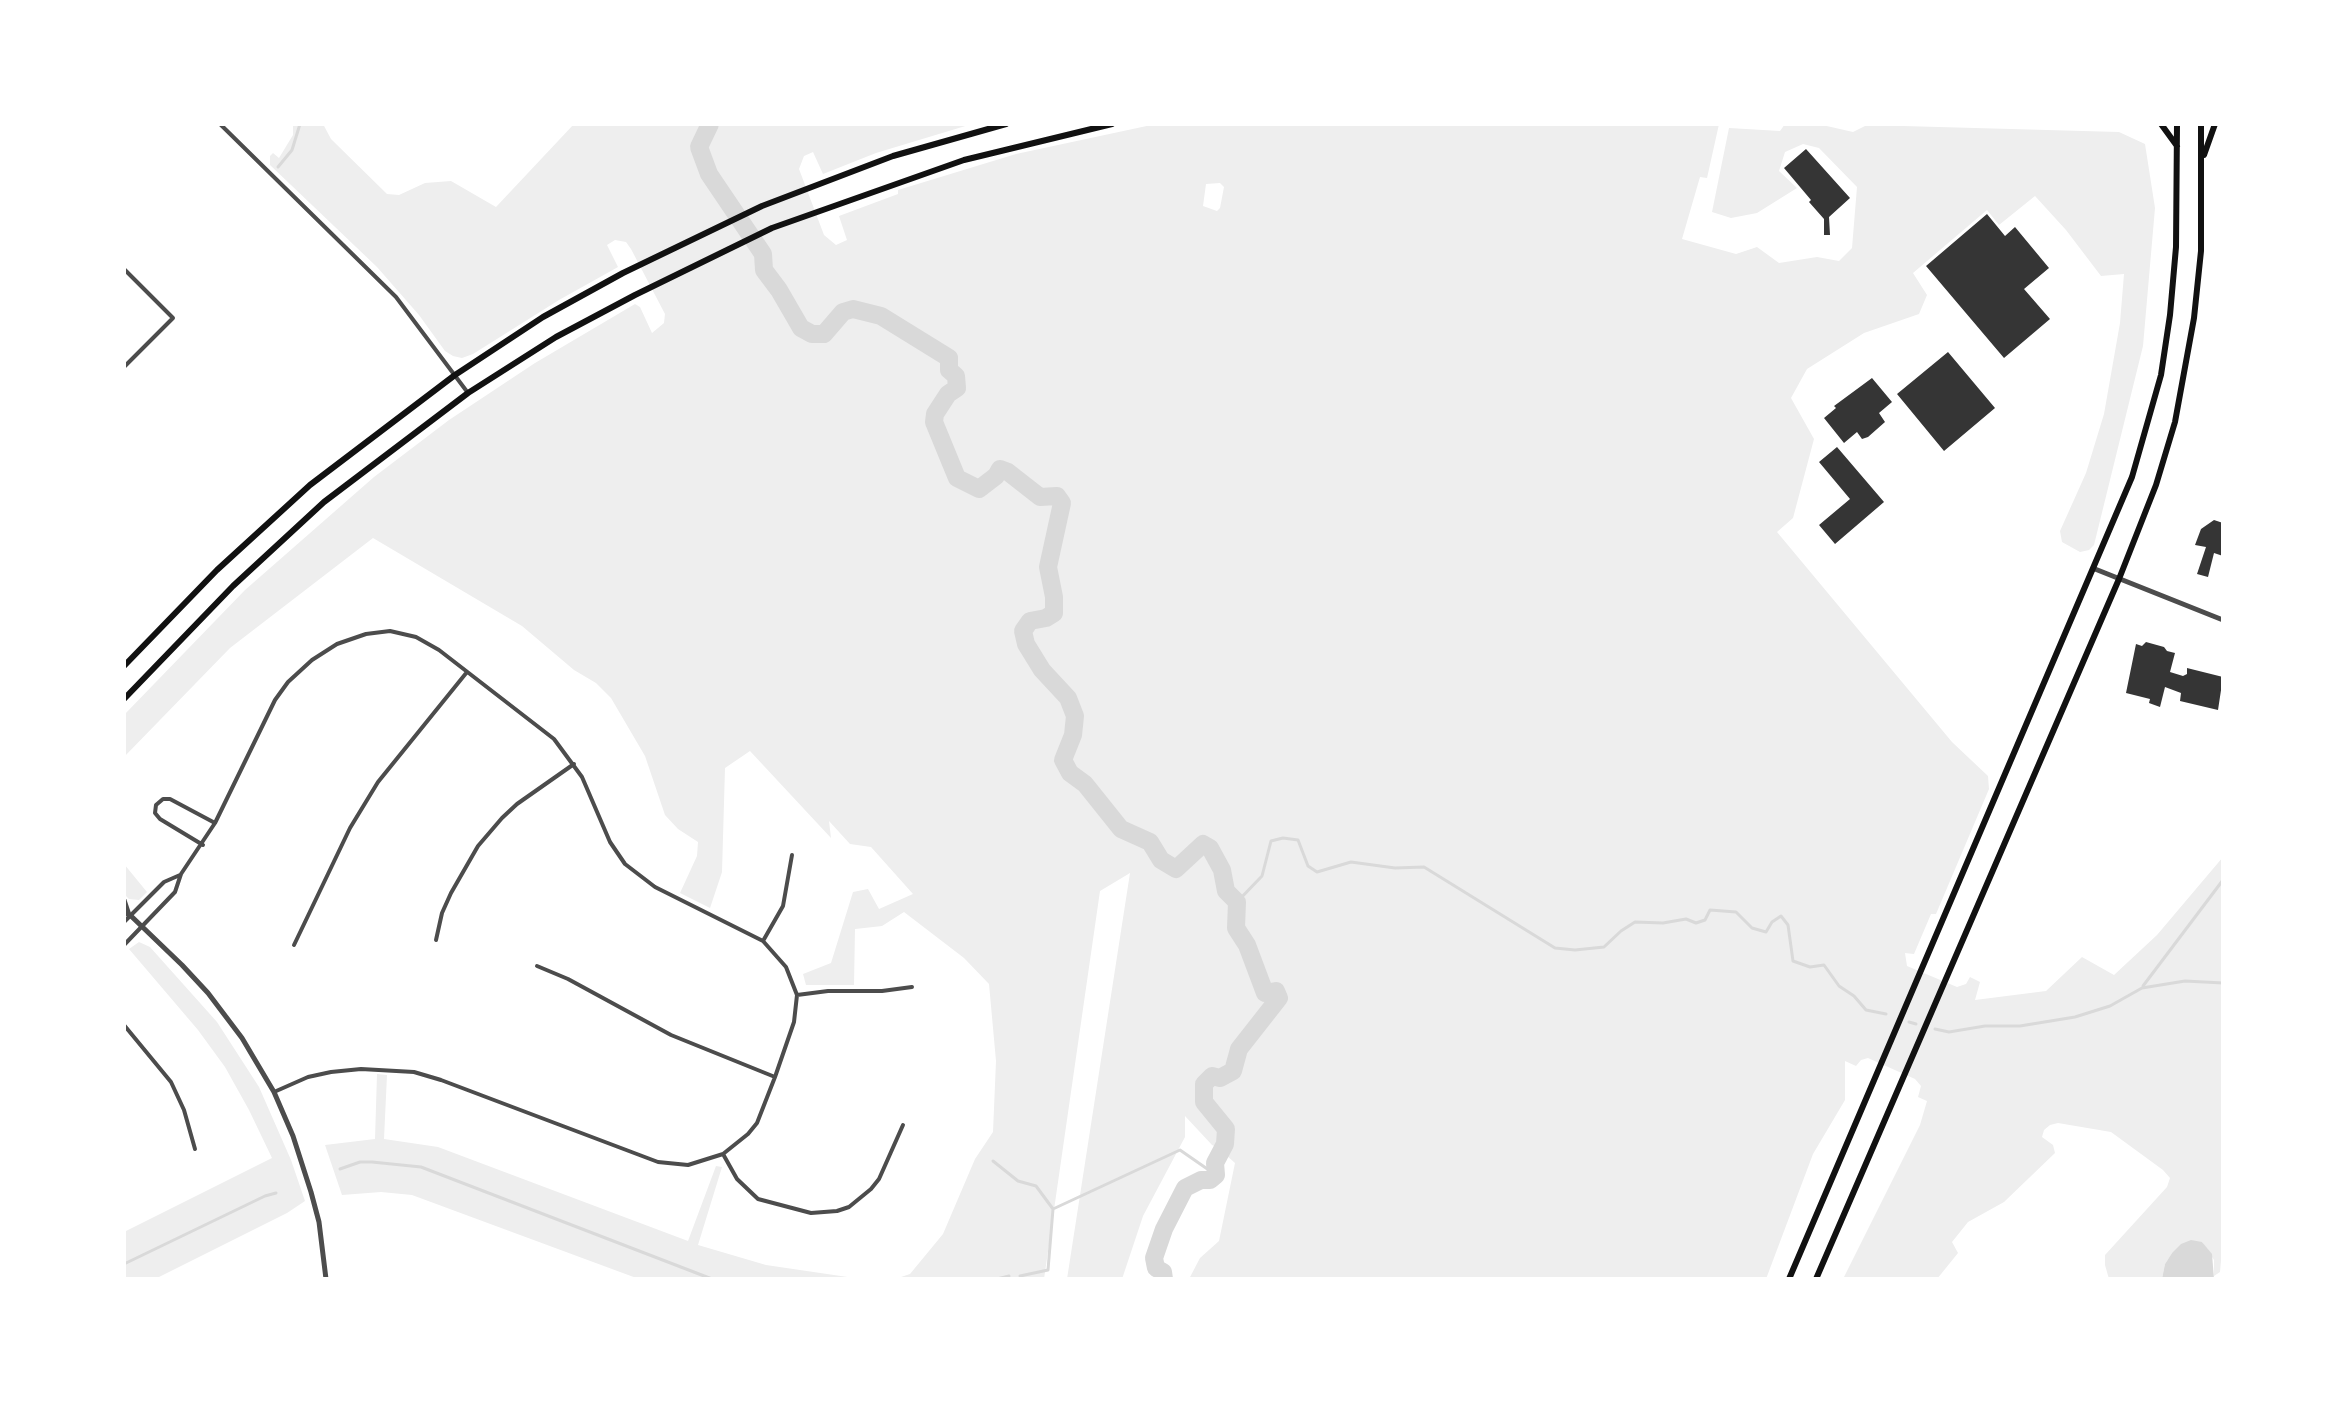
<!DOCTYPE html>
<html>
<head>
<meta charset="utf-8">
<style>
	body { margin:0 }
	#map { position:relative; width:2347px; height:1403px; overflow:hidden; background:#fff; font-family:"Zilla Slab",serif }
	canvas { display:block }
	.frame { position:absolute; inset:0; border:126px solid #fff; pointer-events:none }
</style>
</head>
<body>
<div id="map">
<canvas width="2347" height="1403"></canvas>
<div class="frame"></div>
</div>
<script>
const context = document.querySelector('canvas').getContext('2d');
context.lineJoin = 'round';
function paint(path, color) {
  context.fillStyle = color;
  context.fill(path, 'evenodd');
}
function toPath(rows) {
  const path = new Path2D();
  for (const r of rows) {
    path.moveTo(r[0], r[1]);
    for (let i = 2; i < r.length; i += 2) path.lineTo(r[i], r[i + 1]);
  }
  return path;
}
function stroke(path, color, width, dash) {
  context.strokeStyle = color;
  context.lineWidth = width;
  context.lineCap = dash ? 'butt' : 'round';
  context.setLineDash(dash || []);
  context.stroke(path);
}
const green = toPath([
	[293,124,323,124,331,139,387,194,399,195,425,183,451,181,496,207,574,124,972,124,876,153,823,174,813,152,804,156,799,169,824,235,836,245,847,240,839,216,898,194,898,190,1016,154,1156,124,1719,124,1707,178,1700,177,1682,239,1736,254,1757,247,1779,263,1817,257,1839,261,1852,248,1857,187,1819,148,1803,144,1785,152,1779,171,1797,188,1757,213,1731,218,1712,212,1729,128,1780,131,1785,124,1818,124,1853,132,1867,125,2119,132,2145,144,2155,208,2143,346,2094,545,2089,550,2080,552,2062,542,2060,531,2086,473,2104,414,2120,323,2124,274,2101,276,2066,230,2035,196,1999,225,1987,210,1913,273,1927,295,1919,314,1864,333,1807,369,1791,398,1814,439,1793,518,1777,532,1952,742,1988,776,1989,789,1936,914,1931,914,1914,954,1905,953,1907,966,1957,987,1966,984,1970,977,1980,982,1975,1000,2046,991,2082,957,2114,975,2157,935,2223,857,2223,1238,2220,1272,2214,1276,2214,1260,2202,1242,2172,1253,2165,1264,2162,1279,2109,1279,2105,1265,2105,1255,2167,1187,2170,1178,2163,1170,2111,1132,2058,1123,2050,1125,2044,1130,2042,1137,2053,1145,2055,1153,2004,1202,1968,1222,1952,1242,1958,1253,1937,1279,1843,1279,1920,1125,1927,1101,1918,1097,1921,1086,1915,1079,1868,1058,1861,1060,1856,1066,1845,1061,1845,1100,1813,1154,1766,1279,1189,1279,1200,1258,1219,1241,1235,1163,1226,1155,1228,1152,1212,1145,1185,1116,1185,1137,1143,1216,1122,1279,1067,1279,1130,873,1100,891,1044,1279,895,1279,910,1274,943,1234,975,1159,993,1132,996,1061,989,984,964,958,904,912,882,926,855,929,854,985,806,985,803,974,831,963,853,892,868,889,879,909,913,894,871,847,850,844,829,821,831,838,750,751,725,768,722,872,710,908,680,893,697,856,698,842,678,829,665,815,645,756,611,698,596,683,574,670,522,626,373,538,230,648,124,757,124,715,245,590,374,477,449,420,535,363,635,304,640,307,652,333,664,323,665,314,631,249,626,242,615,240,607,245,618,267,559,300,473,354,462,358,453,356,445,351,419,315,377,267,270,165,270,156,273,153,279,158,293,135],
	[1220,183,1224,187,1220,208,1217,211,1203,206,1206,184],
	[124,864,147,892,139,900,129,899,124,894],
	[139,942,150,947,217,1022,259,1087,291,1160,305,1201,287,1213,155,1279,124,1279,124,1232,272,1158,249,1110,225,1067,198,1030,129,949],
	[377,1074,387,1075,384,1139,438,1147,688,1241,716,1166,722,1167,698,1245,766,1265,861,1279,639,1279,412,1195,381,1192,342,1195,325,1145,375,1139]
]);
const water = toPath([
	[2191,1240,2202,1242,2212,1254,2214,1279,2162,1279,2165,1264,2172,1253,2181,1244]
]);
const stream = toPath([
	[278,167,292,150,300,124],
	[1237,902,1262,876,1271,841,1283,838,1298,840,1308,866,1317,872,1351,862,1395,868,1424,867,1555,948,1575,950,1604,947,1621,931,1635,922,1663,923,1686,919,1696,923,1705,920,1710,910,1736,912,1752,928,1766,932,1772,922,1781,916,1788,925,1793,961,1810,967,1824,965,1839,986,1854,996,1866,1010,1886,1014],
	[2143,986,2223,880],
	[1909,1022,1916,1024],
	[1935,1029,1949,1032,1985,1026,2020,1026,2075,1017,2110,1006,2142,988,2185,981,2223,983],
	[993,1161,1018,1181,1036,1186,1053,1209],
	[340,1169,360,1162,372,1162,421,1167,712,1279],
	[124,1264,265,1196,276,1193],
	[1020,1276,1048,1270,1053,1209,1180,1150,1216,1175],
	[997,1279,1009,1276]
]);
const river = toPath([
	[710,124,699,147,709,174,763,254,764,270,779,290,801,328,812,334,824,334,843,312,853,309,881,316,949,358,949,370,956,376,957,388,948,394,935,414,934,422,957,478,979,489,996,476,1000,469,1008,472,1040,497,1057,496,1062,503,1048,567,1054,597,1054,613,1046,618,1030,621,1023,631,1026,644,1042,670,1068,698,1075,716,1073,735,1063,760,1070,773,1085,784,1121,829,1150,842,1161,860,1176,869,1203,844,1210,848,1222,870,1226,891,1237,902,1236,928,1247,945,1265,993,1276,991,1279,998,1239,1049,1233,1071,1220,1078,1212,1076,1204,1084,1204,1102,1226,1129,1225,1144,1215,1163,1216,1175,1210,1180,1201,1180,1185,1188,1164,1229,1154,1258,1156,1268,1163,1272,1164,1279]
]);
const building = toPath([
	[1806,149,1850,198,1829,217,1830,235,1824,235,1824,219,1809,202,1811,200,1784,168],
	[1987,214,2005,236,2015,227,2049,268,2024,289,2050,319,2004,358,1926,266],
	[1948,352,1995,408,1944,451,1897,394],
	[1872,378,1892,402,1879,413,1885,422,1868,437,1862,439,1857,432,1844,443,1824,418,1836,408,1834,406],
	[1837,447,1884,502,1835,544,1819,525,1850,499,1819,462],
	[2214,520,2223,523,2223,556,2214,553,2208,577,2197,574,2206,547,2195,545,2201,529],
	[2146,642,2164,647,2167,651,2175,653,2170,672,2183,676,2187,674,2187,668,2223,677,2218,710,2180,701,2181,693,2165,687,2160,707,2149,703,2150,699,2126,693,2136,644,2142,646]
]);
const minor = toPath([
	[220,124,396,297,468,393],
	[124,269,173,318,124,367],
	[203,845,160,819,155,813,156,805,163,799,170,799,215,823],
	[124,922,164,882,180,875],
	[436,940,442,913,451,893,478,846,502,818,517,804,574,764],
	[763,941,783,906,792,855],
	[124,945,175,892,181,874,215,823,275,700,288,682,312,660,337,644,366,634,390,631,416,637,439,650,554,739,582,777,610,842,625,864,655,887,763,941,786,967,797,995,794,1022,775,1077,757,1123,748,1134,723,1154,688,1165,658,1162,441,1080,414,1072,361,1069,331,1072,308,1077,274,1092],
	[294,945,350,828,378,782,467,672],
	[537,966,568,979,671,1035,775,1077],
	[797,995,828,991,882,991,912,987],
	[124,1025,171,1082,184,1110,195,1149],
	[723,1154,737,1179,758,1199,811,1213,837,1211,849,1207,871,1189,879,1179,903,1125]
]);
const tertiary = toPath([
	[2095,569,2223,620],
	[124,900,129,915],
	[124,913,130,915,182,965,208,993,242,1038,274,1092,293,1136,311,1192,319,1222,326,1279]
]);
const secondary = toPath([
	[2161,124,2177,146],
	[2204,155,2215,124],
	[124,666,217,570,310,485,455,375,543,317,623,273,762,206,893,156,1006,124],
	[124,699,233,586,324,502,468,393,556,337,635,295,772,228,964,160,1112,124],
	[1789,1279,2132,477,2161,375,2170,315,2176,247,2177,124],
	[1816,1279,2119,579,2156,485,2175,422,2194,318,2201,251,2201,124]
]);
paint(green, '#eee');
paint(water, '#d9d9d9');
stroke(stream, '#d9d9d9', 3);
stroke(river, '#d9d9d9', 18);
paint(building, '#353535');
stroke(minor, '#4c4c4c', 4);
stroke(tertiary, '#4c4c4c', 5);
stroke(secondary, '#111', 6);
</script>
</body>
</html>
